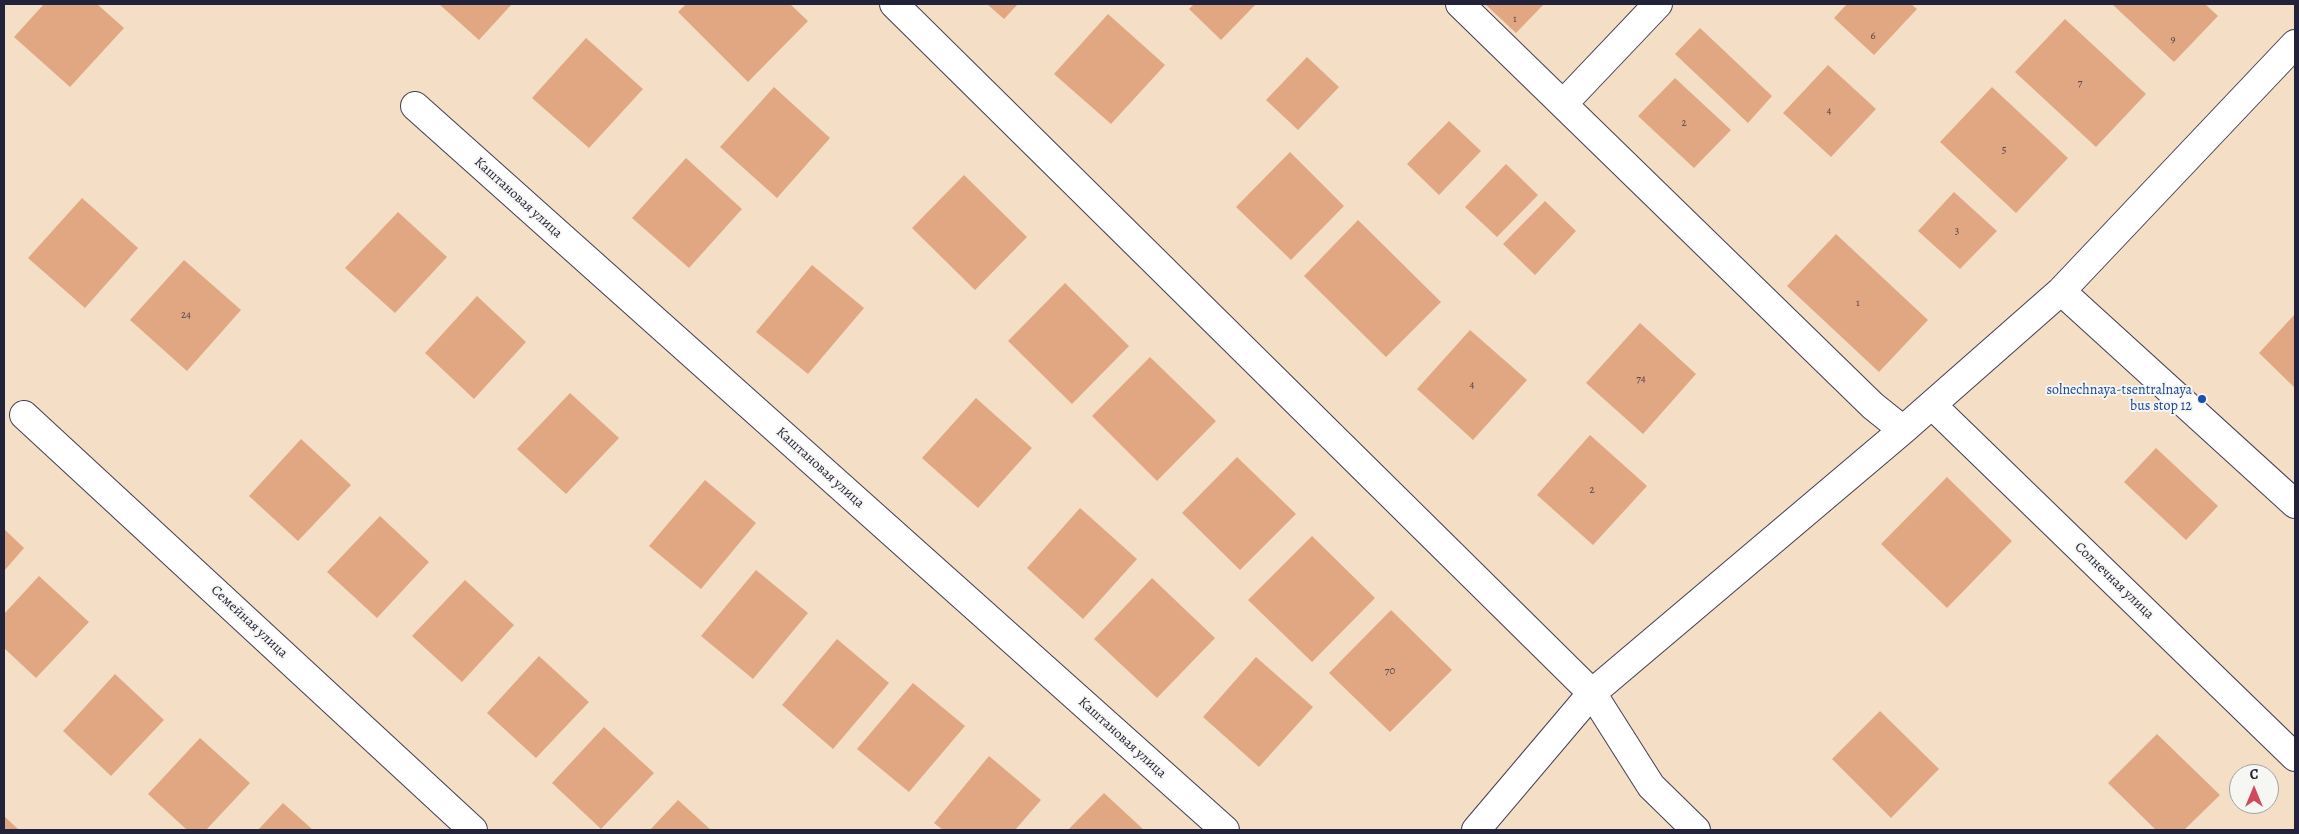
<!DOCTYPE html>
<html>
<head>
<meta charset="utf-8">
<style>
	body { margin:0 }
	#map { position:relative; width:2299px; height:834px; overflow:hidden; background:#f4dec5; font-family:Alegreya,serif }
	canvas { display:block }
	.frame { position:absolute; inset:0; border:5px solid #22223b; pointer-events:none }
	.north { position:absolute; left:2229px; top:764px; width:50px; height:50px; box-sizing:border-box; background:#f6f6f2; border:1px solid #a1a1a9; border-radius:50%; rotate:0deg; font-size:14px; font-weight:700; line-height:20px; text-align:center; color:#22223b }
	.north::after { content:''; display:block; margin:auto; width:18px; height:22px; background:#d1495b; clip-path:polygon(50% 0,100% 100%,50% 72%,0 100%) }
</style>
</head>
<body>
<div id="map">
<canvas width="2299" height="834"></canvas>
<div class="frame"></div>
<div class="north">С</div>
</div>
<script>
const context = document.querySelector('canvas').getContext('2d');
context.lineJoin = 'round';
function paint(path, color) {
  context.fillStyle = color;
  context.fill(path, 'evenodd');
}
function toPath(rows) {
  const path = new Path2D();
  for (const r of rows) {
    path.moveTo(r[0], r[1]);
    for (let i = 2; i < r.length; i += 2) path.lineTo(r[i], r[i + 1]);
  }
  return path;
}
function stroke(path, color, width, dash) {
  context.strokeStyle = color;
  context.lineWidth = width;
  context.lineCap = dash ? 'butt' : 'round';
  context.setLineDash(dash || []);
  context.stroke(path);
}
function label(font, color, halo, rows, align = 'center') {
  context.font = font + ' Alegreya,serif';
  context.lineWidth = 4;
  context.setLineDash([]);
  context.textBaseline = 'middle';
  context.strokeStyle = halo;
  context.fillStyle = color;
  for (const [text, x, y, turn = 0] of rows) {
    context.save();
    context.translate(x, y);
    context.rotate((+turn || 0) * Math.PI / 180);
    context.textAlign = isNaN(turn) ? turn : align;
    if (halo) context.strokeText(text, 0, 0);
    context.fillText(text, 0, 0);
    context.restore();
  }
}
const building = toPath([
	[44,4,97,4,124,28,70,87,14,37],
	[439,4,512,4,479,40],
	[686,4,790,4,808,21,748,82,678,12],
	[987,4,1018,4,1004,19],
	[1194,4,1256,4,1221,40,1189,9],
	[1485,4,1544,4,1516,33],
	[1847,4,1911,4,1917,9,1874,55,1834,18],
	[2112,4,2205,4,2218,16,2174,62],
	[1108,14,1165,65,1111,124,1054,74],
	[2065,19,2146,94,2096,147,2015,72],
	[1700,28,1772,96,1748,123,1675,54],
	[586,38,643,89,589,148,532,98],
	[1307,57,1339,87,1298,130,1266,100],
	[1828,65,1876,109,1831,157,1783,113],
	[1675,78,1731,130,1694,168,1638,116],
	[774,87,830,138,777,198,720,147],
	[1992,87,2068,158,2016,213,1940,142],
	[1449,121,1481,151,1439,195,1407,164],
	[1290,152,1344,206,1291,260,1236,207],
	[686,158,742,209,689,268,632,218],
	[1506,164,1538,195,1497,237,1465,207],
	[964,175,1027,237,975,290,912,228],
	[1954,192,1997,231,1960,269,1918,231],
	[82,198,138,248,85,308,28,258],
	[1545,201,1576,231,1535,275,1503,244],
	[398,212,447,257,395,313,345,268],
	[1358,220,1441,302,1386,357,1304,276],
	[1836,234,1928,320,1879,372,1787,286],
	[184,260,241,310,187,371,130,320],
	[812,265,864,308,808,374,756,332],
	[1065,283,1129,346,1072,404,1008,341],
	[477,296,526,342,474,399,425,353],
	[2295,314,2295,388,2259,353],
	[1640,323,1696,374,1643,434,1586,383],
	[1470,330,1527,380,1473,440,1417,389],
	[1150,357,1216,421,1157,481,1092,416],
	[570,393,619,438,566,494,517,449],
	[976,398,1032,448,978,508,922,458],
	[1590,435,1647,486,1593,545,1537,495],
	[301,439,351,485,298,541,249,496],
	[2156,448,2218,506,2186,540,2124,482],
	[1237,457,1296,514,1240,570,1182,513],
	[1947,477,2012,541,1947,608,1881,544],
	[705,480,756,523,701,589,649,546],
	[1080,508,1137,559,1083,619,1027,568],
	[380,516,429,562,377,618,327,572],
	[4,529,24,548,4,571],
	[1312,536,1375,598,1312,662,1248,600],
	[756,570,808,613,753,679,701,636],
	[39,576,89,622,36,678,4,648,4,614],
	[1152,578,1215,638,1157,698,1094,639],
	[465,580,514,625,462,682,412,636],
	[1391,610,1452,670,1390,732,1329,673],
	[837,639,889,683,833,749,782,705],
	[539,656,589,702,536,758,487,713],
	[1256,657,1313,707,1259,767,1203,717],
	[115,674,164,720,111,776,63,731],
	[913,683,965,726,909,792,857,749],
	[1880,711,1939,769,1891,818,1832,759],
	[604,727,654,773,601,829,552,783],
	[2157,734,2220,795,2184,830,2156,830,2108,783],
	[200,738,250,783,206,830,187,830,148,794],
	[989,756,1041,800,1015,830,943,830,934,823],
	[1104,793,1144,830,1068,830],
	[678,800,711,830,650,830],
	[283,803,313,830,258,830],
	[4,816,19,830,4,830]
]);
const minor = toPath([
	[894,4,1592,693,1651,786,1696,830],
	[1460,4,1873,406,1903,430],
	[1563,104,1658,4],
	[415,106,1225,830],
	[2061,291,2295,504],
	[1932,405,2295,757],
	[24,415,473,830],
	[1476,830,1592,693,1903,430,2061,291,2295,44]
]);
const markers = [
	[2202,399,5,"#1a4fb4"]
];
const numberNames = [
	["1",1515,19],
	["6",1873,36],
	["9",2173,39],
	["7",2080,83],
	["4",1829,111],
	["2",1684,123],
	["5",2004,150],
	["3",1957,231],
	["1",1858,303],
	["24",186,315],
	["74",1641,379],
	["4",1472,385],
	["2",1592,490],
	["70",1390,671]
];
const streetNames = [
	["Каштановая улица",518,198,42],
	["Каштановая улица",820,468,42],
	["Солнечная улица",2114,581,44],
	["Семейная улица",249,622,43],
	["Каштановая улица",1122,738,42]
];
const transitNames = [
	["solnechnaya-tsentralnaya",2192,391],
	["bus stop 12",2192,407]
];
paint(building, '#e1a782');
stroke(minor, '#423e50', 30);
stroke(minor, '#fff', 28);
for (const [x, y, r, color] of markers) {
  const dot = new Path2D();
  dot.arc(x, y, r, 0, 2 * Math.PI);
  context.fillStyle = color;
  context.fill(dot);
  stroke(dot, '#f6f6f2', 2);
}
label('11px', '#52434d', null, numberNames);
label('14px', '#22223b', '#f6f6f2', streetNames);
label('14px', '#164399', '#f6f6f2', transitNames, 'right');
</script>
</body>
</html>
